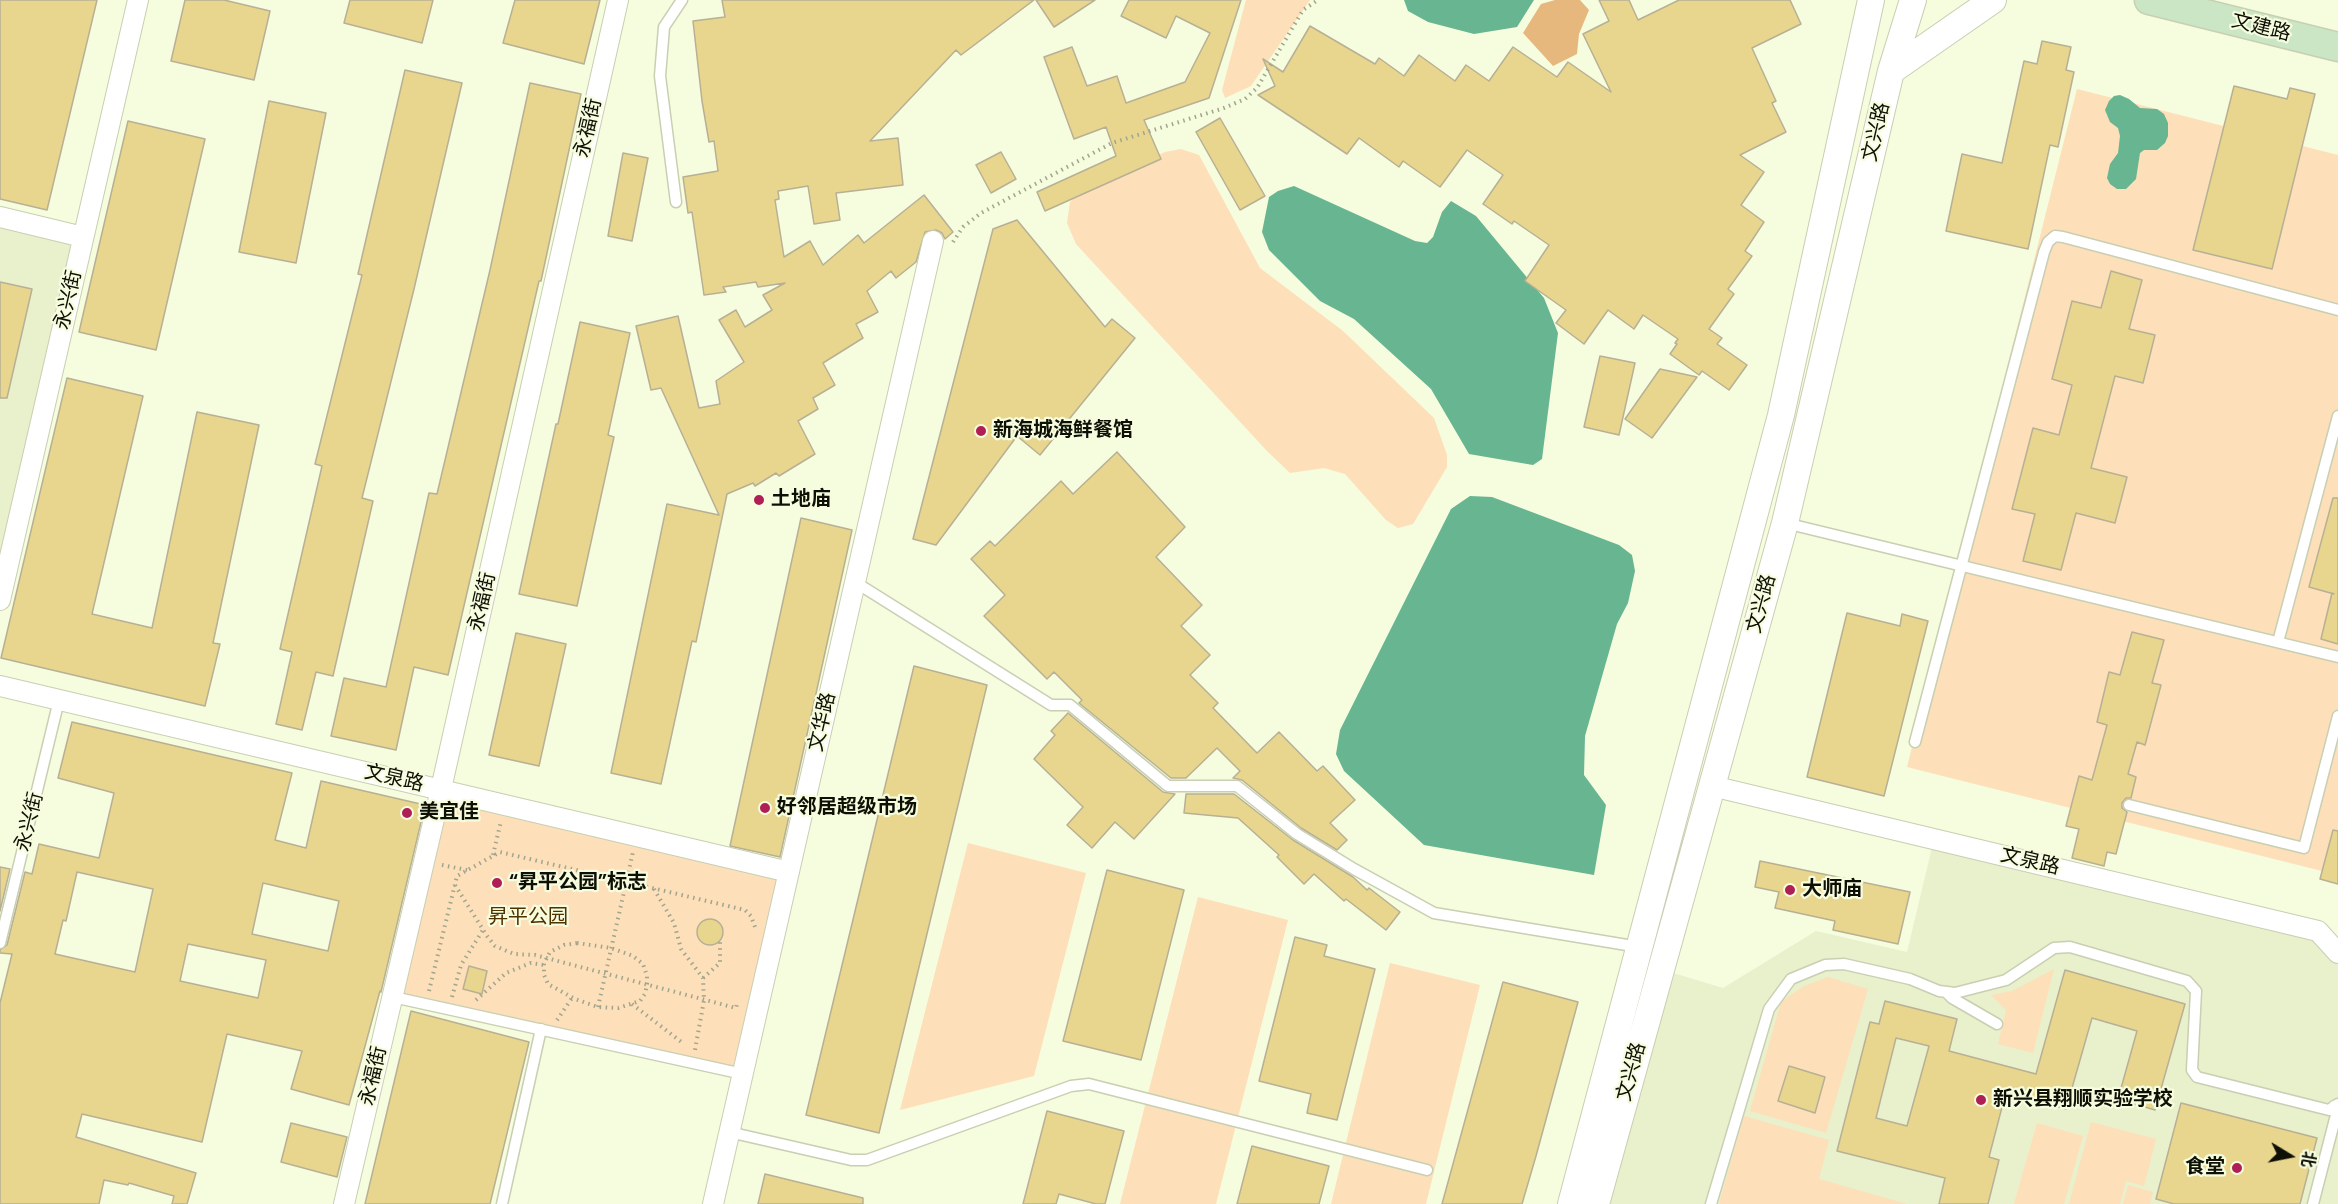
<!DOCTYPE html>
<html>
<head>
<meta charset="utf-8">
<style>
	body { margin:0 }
	#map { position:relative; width:2338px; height:1204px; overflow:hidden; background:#f6fcde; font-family:"DM Sans","Noto Sans SC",sans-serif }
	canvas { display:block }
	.north { position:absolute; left:2260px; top:1126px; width:60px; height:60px; -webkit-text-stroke:4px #f6fcde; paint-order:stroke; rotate:100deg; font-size:16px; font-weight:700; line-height:24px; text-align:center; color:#0e1006 }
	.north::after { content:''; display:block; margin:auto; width:21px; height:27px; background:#0e1006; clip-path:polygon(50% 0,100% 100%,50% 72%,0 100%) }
</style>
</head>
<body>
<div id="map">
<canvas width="2338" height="1204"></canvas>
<div class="north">北</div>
</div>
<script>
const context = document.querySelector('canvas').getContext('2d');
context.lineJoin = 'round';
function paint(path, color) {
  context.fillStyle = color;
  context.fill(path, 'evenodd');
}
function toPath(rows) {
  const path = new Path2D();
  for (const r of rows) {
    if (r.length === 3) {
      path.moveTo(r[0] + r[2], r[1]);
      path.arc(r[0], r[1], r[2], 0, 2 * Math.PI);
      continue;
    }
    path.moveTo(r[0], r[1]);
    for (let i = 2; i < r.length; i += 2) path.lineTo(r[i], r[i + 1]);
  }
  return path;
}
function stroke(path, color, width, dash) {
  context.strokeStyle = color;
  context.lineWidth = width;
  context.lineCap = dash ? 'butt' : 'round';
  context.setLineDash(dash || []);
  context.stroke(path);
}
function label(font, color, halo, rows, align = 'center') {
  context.font = font + ' "DM Sans","Noto Sans SC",sans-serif';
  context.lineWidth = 4.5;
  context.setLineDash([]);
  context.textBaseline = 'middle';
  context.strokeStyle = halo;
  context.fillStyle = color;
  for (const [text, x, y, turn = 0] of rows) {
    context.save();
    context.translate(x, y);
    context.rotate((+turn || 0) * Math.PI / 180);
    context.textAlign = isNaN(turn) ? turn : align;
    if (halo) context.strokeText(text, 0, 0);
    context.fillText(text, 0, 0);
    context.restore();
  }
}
const built = toPath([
	[0,217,83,237,0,600],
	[1934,839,2318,931,2338,953,2338,1204,1596,1204,1660,969,1723,988,1816,931,1907,952]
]);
const green = toPath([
	[1246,0,1310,0,1251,86,1225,98,1222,90],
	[2077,89,2338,155,2338,875,1907,767],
	[1181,149,1199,155,1260,268,1343,331,1434,418,1447,455,1447,467,1413,524,1398,528,1386,520,1345,474,1324,468,1290,473,1267,451,1076,244,1067,223,1070,202,1078,194,1165,152],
	[441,789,789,872,743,1074,393,997],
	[968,843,1086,873,1034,1076,900,1110],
	[1198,897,1288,920,1216,1204,1120,1204],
	[1390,963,1480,985,1426,1204,1331,1204],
	[2054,969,2033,1053,1998,1044,2006,1010,1991,995,2012,991],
	[1828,977,1868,989,1826,1133,1750,1111,1781,1002,1804,986],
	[1744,1116,1829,1140,1819,1179,1907,1204,1719,1204],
	[2091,1122,2156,1139,2144,1186,2126,1181,2120,1204,2069,1204],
	[2037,1123,2083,1136,2064,1204,2014,1204],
	[2128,1185,2153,1192,2150,1204,2123,1204]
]);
const forest = toPath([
	[1555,0,1580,0,1589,10,1579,34,1577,54,1553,66,1523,33,1541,4]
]);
const water = toPath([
	[1404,0,1534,0,1517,27,1474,34,1428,22,1408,11],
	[2120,95,2129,99,2140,108,2157,109,2164,114,2168,123,2168,136,2165,143,2157,150,2144,150,2140,153,2136,179,2126,189,2117,189,2110,184,2107,178,2110,164,2118,153,2120,136,2118,128,2110,122,2105,110,2109,101,2114,96],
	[1294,186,1415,241,1427,243,1433,237,1442,212,1451,201,1476,216,1544,298,1558,333,1542,459,1533,465,1469,454,1431,389,1354,319,1320,301,1269,250,1262,232,1269,197,1278,191],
	[1470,496,1492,497,1619,545,1632,555,1635,571,1628,603,1617,624,1585,736,1584,775,1606,805,1594,875,1424,845,1344,771,1336,754,1340,730,1451,509]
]);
const building = toPath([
	[0,0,97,0,47,210,0,199,0,0],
	[185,0,224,0,270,11,254,80,171,61,185,0],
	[350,0,433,0,422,43,344,23,350,0],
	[515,0,600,0,584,64,503,43,515,0],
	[722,0,1034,0,961,55,956,50,870,141,898,138,903,185,836,193,840,220,814,224,808,186,778,191,779,199,775,200,784,257,810,241,823,265,858,235,864,243,924,195,953,232,945,239,942,233,936,230,925,232,916,262,896,278,891,271,867,291,878,312,856,324,863,338,823,363,835,385,813,398,818,409,798,421,815,454,779,476,776,473,755,486,753,483,727,494,696,642,692,641,661,784,611,773,667,504,719,515,661,388,651,390,636,326,678,316,699,408,720,404,716,381,744,362,719,320,736,310,745,327,772,310,763,295,785,283,758,287,756,282,723,287,726,292,704,295,692,212,688,213,683,177,718,171,714,141,709,142,702,101,693,21,725,17,722,0],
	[1036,0,1095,0,1054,27,1036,0],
	[1129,0,1241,0,1209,98,1144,120,1161,159,1045,211,1037,192,1116,156,1106,127,1074,139,1044,57,1072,47,1087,86,1117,76,1126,103,1185,82,1210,33,1176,16,1166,38,1121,16,1129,0],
	[1599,0,1629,0,1638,20,1679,0,1790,0,1801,24,1752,48,1776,101,1772,103,1786,132,1740,155,1764,172,1741,205,1764,222,1745,251,1752,256,1728,289,1734,294,1709,329,1722,338,1717,344,1747,365,1729,390,1702,371,1699,375,1670,354,1677,344,1675,343,1678,339,1643,315,1634,329,1608,310,1584,344,1556,323,1566,310,1525,281,1549,245,1514,221,1512,224,1483,204,1503,175,1467,150,1440,187,1403,161,1399,167,1359,138,1347,154,1258,95,1275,86,1263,59,1283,72,1310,26,1375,64,1379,58,1404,76,1419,55,1455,81,1466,65,1489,81,1513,47,1557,77,1568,62,1611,92,1583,34,1609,21,1599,0],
	[2042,41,2071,47,2066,70,2074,72,2058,147,2050,145,2028,249,1946,231,1962,154,2002,163,2024,61,2037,64,2042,41],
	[405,70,462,83,414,289,362,498,373,501,333,676,316,672,302,730,276,724,292,652,280,649,322,466,315,464,362,275,358,274,405,70],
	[530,83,581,94,541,281,539,281,448,675,414,667,396,750,331,736,344,678,386,687,429,493,437,494,490,270,530,83],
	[2234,86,2287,99,2290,88,2315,94,2272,269,2193,250,2234,86],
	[269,101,326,113,296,263,239,252,269,101],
	[1220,118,1265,196,1240,210,1196,132,1220,118],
	[128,121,205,139,156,350,79,332,128,121],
	[1001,152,1016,179,991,193,976,165,1001,152],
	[623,153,648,158,632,241,608,236,623,153],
	[1017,220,1105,327,1112,319,1135,338,1040,455,1017,436,936,545,913,539,993,229,1017,220],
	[2111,271,2142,280,2129,329,2155,335,2143,383,2115,376,2091,468,2127,477,2115,523,2076,513,2061,570,2023,561,2035,514,2012,509,2033,428,2059,435,2072,385,2052,379,2072,301,2101,308,2111,271],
	[0,282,32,289,7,398,0,398,0,282],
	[580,322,630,333,608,435,614,437,577,606,519,594,556,424,558,424,580,322],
	[1600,356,1635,363,1619,435,1584,427,1600,356],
	[1660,369,1697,377,1652,438,1625,419,1660,369],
	[67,378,143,396,92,614,152,628,197,412,259,425,213,643,220,644,205,706,1,658,67,378],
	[1117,452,1185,527,1156,557,1202,605,1181,626,1210,655,1190,675,1218,703,1213,708,1257,753,1279,732,1317,771,1323,766,1355,800,1330,823,1347,840,1337,850,1301,828,1242,780,1233,778,1240,771,1217,748,1186,778,1171,778,1079,703,1082,700,1054,672,1047,679,984,616,1005,595,971,559,990,541,995,546,1061,481,1073,494,1117,452],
	[2333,498,2338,498,2338,644,2321,639,2332,593,2334,594,2309,587,2333,498],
	[801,518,852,530,780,857,730,846,801,518],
	[1847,613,1900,626,1902,614,1928,621,1884,796,1807,777,1847,613],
	[2132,632,2164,640,2152,683,2161,685,2145,745,2137,742,2128,774,2136,777,2131,798,2126,798,2122,803,2122,808,2127,812,2116,854,2107,852,2104,866,2072,858,2079,829,2066,826,2079,776,2092,780,2107,725,2097,722,2109,672,2120,675,2132,632],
	[516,633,566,644,539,766,489,755,516,633],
	[914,666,987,685,879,1133,806,1115,914,666],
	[1068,713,1163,792,1175,794,1134,839,1115,822,1092,848,1067,825,1083,807,1034,759,1055,735,1051,731,1068,713],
	[72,722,292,773,275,840,306,848,321,781,425,805,381,992,380,991,349,1105,291,1089,302,1051,227,1034,202,1142,82,1114,76,1137,196,1173,187,1204,172,1204,174,1196,129,1183,128,1185,104,1180,99,1204,0,1204,0,1003,12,954,0,953,0,950,7,945,25,872,32,874,39,844,99,858,114,793,58,778,72,722],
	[77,872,153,889,135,972,55,954,63,920,66,921,77,872],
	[263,883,339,901,328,951,252,934,263,883],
	[188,944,266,960,258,998,180,981,188,944],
	[1186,794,1234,794,1293,840,1353,877,1367,890,1369,888,1400,912,1386,930,1346,899,1344,901,1314,874,1304,884,1277,857,1279,855,1238,818,1184,813,1186,794],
	[2333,830,2338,831,2338,884,2320,879,2333,830],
	[1760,861,1910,892,1898,944,1833,930,1835,921,1775,908,1779,892,1755,887,1760,861],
	[0,867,10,869,0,911,0,867],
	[1107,870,1184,890,1141,1060,1063,1041,1107,870],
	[710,932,13],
	[1295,937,1327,945,1324,956,1375,969,1337,1120,1307,1113,1311,1094,1259,1081,1295,937],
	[469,966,487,971,482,994,463,989,469,966],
	[2065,970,2185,1004,2155,1110,2118,1099,2137,1031,2092,1018,2066,1109,2006,1092,1989,1157,1999,1160,1988,1204,1939,1204,1945,1178,1837,1151,1870,1022,1879,1024,1885,1001,1957,1019,1949,1051,2036,1074,2065,970],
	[1896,1038,1929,1046,1907,1126,1876,1118,1896,1038],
	[1503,982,1578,1002,1536,1156,1522,1204,1442,1204,1503,982],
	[411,1011,529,1042,490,1204,365,1204,411,1011],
	[1789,1066,1825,1077,1815,1113,1778,1101,1789,1066],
	[2181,1103,2317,1138,2300,1204,2174,1204,2156,1199,2181,1103],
	[1047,1111,1124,1131,1105,1204,1096,1204,1059,1194,1056,1204,1023,1204,1047,1111],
	[291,1123,347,1137,337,1177,281,1162,291,1123],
	[1252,1146,1329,1166,1319,1204,1237,1204,1252,1146],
	[765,1174,863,1198,863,1204,758,1204,765,1174]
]);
const path = toPath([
	[953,242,963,227,981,213,1112,143,1224,108,1245,99,1257,88,1303,10,1318,0],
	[493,855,501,821],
	[442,865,467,870],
	[455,885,487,936,495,946,514,954,535,955,736,1008,737,1004],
	[654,889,674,923,681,949,703,978,704,1000,695,1050],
	[577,943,611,948,633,956,643,964,647,976,647,984,645,994,640,1001,618,1008,598,1007,575,999,548,984,544,975,544,963,550,952,564,945,577,943],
	[703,978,720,963,720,941],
	[429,991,457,876,500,852,745,910,751,916,755,927],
	[452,997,461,965,483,930],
	[476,1000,506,973,531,963,544,965],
	[632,1004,684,1044],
	[598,1007,633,852],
	[557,1020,572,998]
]);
const service = toPath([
	[676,202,660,76,664,27,682,0],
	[1785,523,2338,657],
	[855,582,1051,705,1070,705,1168,786,1237,786,1297,834,1354,869,1434,913,1639,947],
	[2278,642,2338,416],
	[1915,742,2044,252,2048,242,2055,236,2063,237,2338,310],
	[2129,805,2304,848,2338,716],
	[0,943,59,700],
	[1946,992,1952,998,1997,1024],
	[393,997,743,1074],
	[729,1132,851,1160,867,1160,1071,1086,1089,1084,1427,1170],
	[502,1204,541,1029],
	[1711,1204,1769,1009,1791,979,1825,965,1844,964,1910,979,1939,991,1955,993,2006,980,2054,948,2070,947,2187,981,2196,991,2192,1070,2197,1077,2329,1110,2338,1104],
	[2313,1204,2336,1115,2334,1106]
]);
const minor = toPath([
	[0,217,83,237],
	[0,600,138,0],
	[0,686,789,872],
	[1712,786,2318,931,2338,953],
	[344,1204,441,789,618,0],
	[713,1204,933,241]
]);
const tertiary = toPath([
	[1891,71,1993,0],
	[1571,1204,1781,415,1871,0],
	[1596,1204,1785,523,1891,71,1913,0]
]);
const secondary = toPath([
	[2149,0,2338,47]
]);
const markers = [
	[981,431,6,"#af1f55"],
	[759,500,6,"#af1f55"],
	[765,808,6,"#af1f55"],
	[407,813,6,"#af1f55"],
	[497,883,6,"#af1f55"],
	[1790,890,6,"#af1f55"],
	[1981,1100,6,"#af1f55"],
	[2237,1168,6,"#af1f55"]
];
const streetNames = [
	["文建路",2261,28,14],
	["永福街",589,128,-77],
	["文兴路",1877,132,-77],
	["永兴街",69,300,-77],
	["永福街",483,602,-77],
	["文兴路",1762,604,-75],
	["文华路",823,722,-77],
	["文泉路",394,779,13],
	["永兴街",30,822,-76],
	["文泉路",2030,862,13],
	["文兴路",1632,1072,-75],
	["永福街",374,1076,-77]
];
const poiNames = [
	["新海城海鲜餐馆",993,431],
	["土地庙",771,500],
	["好邻居超级市场",777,808],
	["美宜佳",419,813],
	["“昇平公园”标志",509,883],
	["大师庙",1802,890],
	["新兴县翔顺实验学校",1993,1100],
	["食堂",2225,1168,"right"]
];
const parkNames = [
	["昇平公园",528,918]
];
paint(built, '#e9f0cc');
paint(green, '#fddfb9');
paint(forest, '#e7b87d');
paint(water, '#68b591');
paint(building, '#e9d68e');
stroke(building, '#b7b094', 1.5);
stroke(service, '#c8cfb2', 13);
stroke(minor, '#c8cfb2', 22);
stroke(tertiary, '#c8cfb2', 28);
stroke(secondary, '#c8cfb2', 31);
stroke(path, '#a1a58e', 4, [1.5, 4.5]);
stroke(service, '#fff', 10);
stroke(minor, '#fff', 20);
stroke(tertiary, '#fff', 26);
stroke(secondary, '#cae6c4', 28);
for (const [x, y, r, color] of markers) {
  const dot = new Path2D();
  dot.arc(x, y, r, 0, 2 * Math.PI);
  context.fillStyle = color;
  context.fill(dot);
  stroke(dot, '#f6fcde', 2);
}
label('20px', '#0e1006', '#f6fcde', streetNames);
label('bold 20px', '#0e1006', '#f6fcde', poiNames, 'left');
label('20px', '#503100', '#f6fcde', parkNames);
</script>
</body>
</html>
